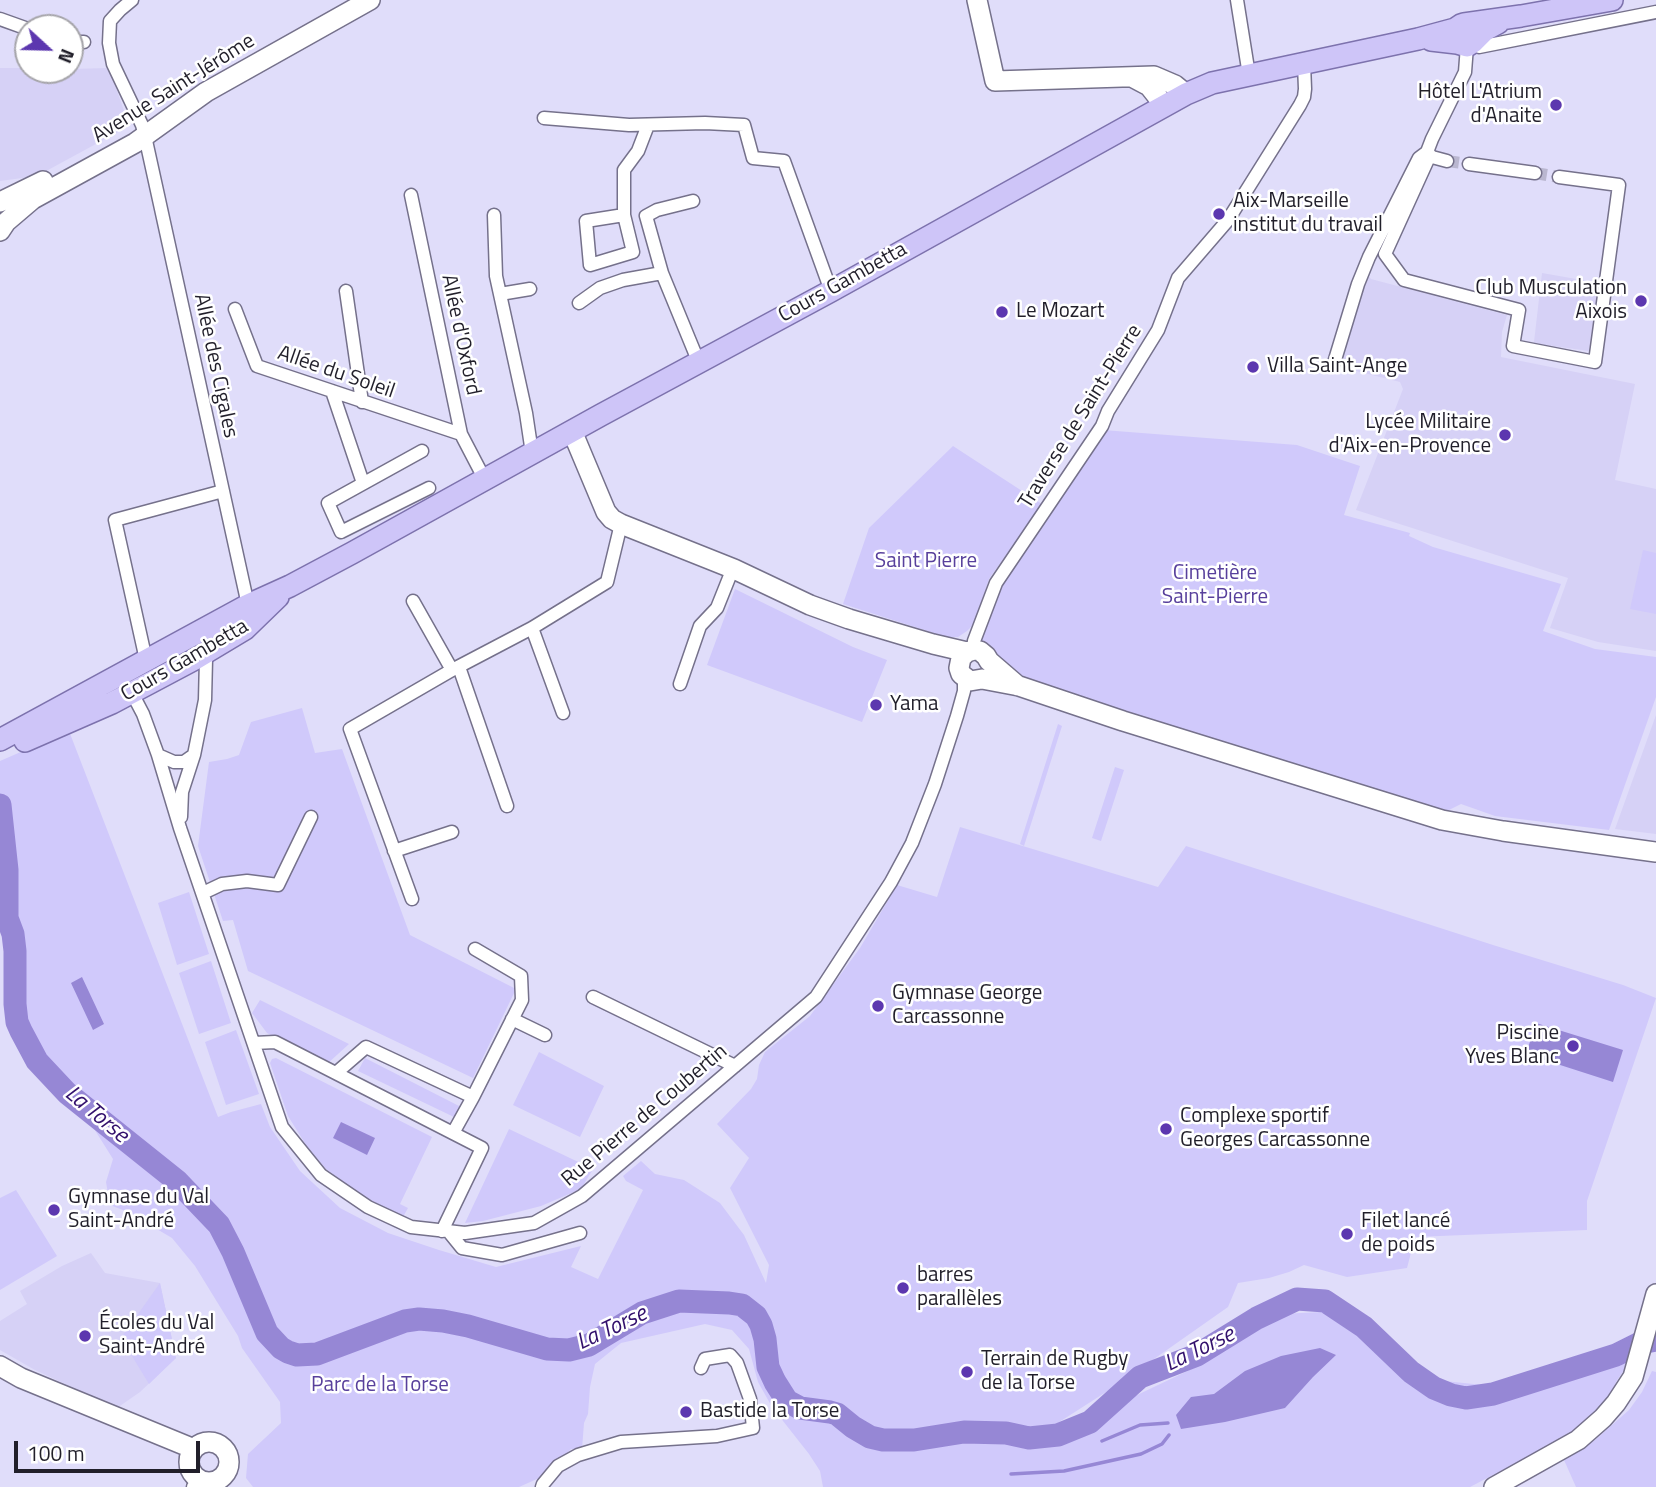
<!DOCTYPE html>
<html>
<head>
<meta charset="utf-8">
<style>
	body { margin:0 }
	#map { position:relative; width:1656px; height:1487px; overflow:hidden; background:#e0ddfa; font-family:"Titillium Web",sans-serif }
	canvas { display:block }
	.north { position:absolute; left:14px; top:14px; width:70px; height:70px; box-sizing:border-box; background:#fff; border:2px solid #a6a5aa; border-radius:50%; rotate:112deg; font-size:19px; font-weight:700; line-height:28px; text-align:center; color:#211f2a }
	.north::after { content:''; display:block; margin:auto; width:24px; height:32px; background:#5c37af; clip-path:polygon(50% 0,100% 100%,50% 72%,0 100%) }
	.scale { position:absolute; left:14px; top:1441px; width:186px; height:32px; box-sizing:border-box; border:4px solid #211f2a; border-top:0; padding-left:9px; font-size:21px; line-height:24px; white-space:nowrap; color:#211f2a; -webkit-text-stroke:5px #fff; paint-order:stroke }
</style>
</head>
<body>
<div id="map">
<canvas width="1656" height="1487"></canvas>
<div class="north">N</div>
<div class="scale">100 m</div>
</div>
<script>
const context = document.querySelector('canvas').getContext('2d');
context.lineJoin = 'round';
function paint(path, color) {
  context.fillStyle = color;
  context.fill(path, 'evenodd');
}
function toPath(rows) {
  const path = new Path2D();
  for (const r of rows) {
    if (r.length === 3) {
      path.moveTo(r[0] + r[2], r[1]);
      path.arc(r[0], r[1], r[2], 0, 2 * Math.PI);
      continue;
    }
    path.moveTo(r[0], r[1]);
    for (let i = 2; i < r.length; i += 2) path.lineTo(r[i], r[i + 1]);
  }
  return path;
}
function stroke(path, color, width, dash) {
  context.strokeStyle = color;
  context.lineWidth = width;
  context.lineCap = dash ? 'butt' : 'round';
  context.setLineDash(dash || []);
  context.stroke(path);
}
function label(font, color, halo, rows, align = 'center') {
  context.font = font + ' "Titillium Web",sans-serif';
  context.lineWidth = 5;
  context.setLineDash([]);
  context.textBaseline = 'middle';
  context.strokeStyle = halo;
  context.fillStyle = color;
  for (const [text, x, y, turn = 0] of rows) {
    context.save();
    context.translate(x, y);
    context.rotate((+turn || 0) * Math.PI / 180);
    context.textAlign = isNaN(turn) ? turn : align;
    if (halo) context.strokeText(text, 0, 0);
    context.fillText(text, 0, 0);
    context.restore();
  }
}
const built = toPath([
	[0,68,28,68,28,70,109,68,128,122,118,132,37,176,0,181],
	[1366,273,1371,279,1507,315,1502,332,1501,357,1635,384,1615,480,1656,489,1656,651,1598,642,1550,628,1568,578,1356,510,1403,389,1400,382,1344,368,1339,359],
	[1542,273,1599,283,1589,351,1539,344,1534,342],
	[1656,715,1656,834,1615,829],
	[91,1253,105,1273,160,1283,176,1358,140,1392,117,1408,35,1370,0,1350,0,1321,27,1304,20,1291,62,1266]
]);
const green = toPath([
	[1103,430,1297,445,1360,466,1344,515,1410,533,1409,536,1433,547,1561,584,1543,631,1595,649,1656,657,1656,697,1609,830,1495,816,1461,804,1445,812,1029,681,979,640,994,592],
	[953,446,1042,504,989,579,976,619,971,627,967,631,958,637,946,637,843,604,869,528],
	[1643,550,1656,553,1656,614,1630,609],
	[735,589,853,647,887,660,862,722,707,665],
	[302,708,315,753,342,749,410,935,516,989,473,1078,248,971,233,920,223,921,198,846,209,762,227,759,239,755,251,722],
	[1058,724,1062,726,1024,846,1020,844],
	[69,731,218,1117,231,1112,261,1104,270,1127,300,1171,340,1208,388,1233,439,1250,496,1267,581,1246,571,1267,598,1279,643,1190,626,1181,623,1176,641,1161,655,1174,684,1180,720,1203,744,1235,766,1283,769,1265,730,1188,749,1158,717,1124,751,1089,757,1079,759,1065,765,1052,810,1016,860,948,897,885,937,897,960,827,1158,887,1186,846,1493,945,1623,985,1656,998,1587,1201,1587,1230,1415,1237,1407,1268,1347,1277,1304,1265,1289,1272,1269,1278,1238,1283,1228,1307,1117,1385,1053,1426,1135,1396,1198,1366,1260,1315,1342,1311,1364,1327,1415,1378,1493,1386,1620,1346,1640,1343,1630,1361,1616,1382,1611,1396,1593,1416,1568,1436,1470,1487,823,1487,820,1471,809,1454,772,1407,758,1382,749,1349,732,1330,705,1324,621,1343,595,1364,590,1387,588,1414,584,1423,582,1449,571,1449,546,1475,519,1487,253,1487,246,1478,248,1454,281,1423,280,1402,242,1348,238,1336,195,1266,172,1238,128,1212,110,1205,106,1182,113,1159,76,1100,44,1064,14,1025,12,985,19,955,0,860,0,761],
	[1115,767,1124,770,1101,841,1092,838],
	[189,892,209,954,177,965,158,903],
	[211,961,231,1023,199,1034,179,973],
	[260,1000,349,1044,327,1064,267,1033,252,1013],
	[236,1030,259,1094,226,1105,205,1042],
	[539,1052,604,1086,580,1137,513,1105],
	[276,1058,432,1137,400,1204,408,1208,403,1217,361,1195,326,1169,306,1145,288,1116,270,1063,272,1059],
	[365,1058,461,1107,454,1117,358,1071],
	[509,1129,593,1169,581,1189,541,1206,483,1221,465,1223],
	[16,1190,57,1256,0,1290,0,1198],
	[160,1283,176,1358,149,1384,121,1338],
	[1652,1371,1656,1372,1656,1487,1576,1487,1564,1460,1595,1440,1629,1410,1642,1392]
]);
const water = toPath([
	[82,977,104,1024,93,1030,71,983],
	[1536,1023,1623,1050,1613,1082,1526,1054],
	[341,1122,375,1138,367,1155,333,1138],
	[1320,1348,1336,1355,1313,1377,1285,1408,1225,1422,1181,1429,1176,1415,1191,1397,1214,1394,1245,1371,1281,1356]
]);
const stream = toPath([
	[1656,1339,1656,1341],
	[1102,1441,1140,1425,1168,1423],
	[1011,1474,1064,1471,1141,1454,1162,1444,1169,1435]
]);
const river = toPath([
	[0,805,7,870,7,918,13,934,15,951,15,1004,17,1022,21,1031,37,1061,67,1093,177,1181,219,1225,233,1252,267,1333,281,1348,288,1352,297,1355,317,1354,405,1321,419,1319,443,1321,468,1326,547,1349,569,1350,589,1345,642,1313,679,1301,729,1303,742,1305,756,1316,761,1325,765,1339,768,1367,775,1382,787,1401,800,1408,830,1412,837,1414,853,1427,870,1437,883,1440,914,1440,964,1432,1006,1433,1029,1438,1058,1435,1090,1422,1140,1377,1197,1355,1257,1318,1297,1299,1325,1301,1364,1327,1411,1372,1434,1388,1451,1395,1466,1398,1493,1394,1616,1355,1640,1343,1656,1340]
]);
const streetTunnel = toPath([
	[1447,161,1469,164],
	[1535,173,1559,177]
]);
const street = toPath([
	[132,0,120,10,110,21,109,43,113,64,142,125,145,136,248,605],
	[1237,0,1249,75],
	[0,19,28,29],
	[70,42,84,42],
	[1471,44,1479,47,1656,12],
	[544,118,629,125,705,123,744,125,753,158,784,161,831,291],
	[1427,152,1432,139,1465,72,1467,46],
	[1427,152,1432,157,1447,161],
	[1430,155,1385,254,1404,280,1519,310,1513,346,1595,362,1619,185,1559,177],
	[1469,164,1535,173],
	[411,195,461,434,485,480],
	[693,201,657,210,646,216,662,273,699,363],
	[494,215,496,276,526,413,532,453],
	[624,215,633,252,590,265,586,221,624,215],
	[624,215,624,170,638,151,648,125],
	[346,291,362,402],
	[500,294,530,289],
	[579,303,600,288,623,280,662,273],
	[235,309,257,366,461,434],
	[1334,363,1358,284,1369,257,1419,158,1427,152],
	[332,391,363,483],
	[422,451,328,503,341,532,429,488],
	[413,601,452,670],
	[532,628,563,713],
	[974,650,974,641,996,583,1102,426,1108,411,1158,330,1178,278,1228,220,1300,105,1304,97,1305,89,1304,64],
	[146,660,115,520,223,491],
	[459,667,507,806],
	[680,684,700,626,717,608,733,568],
	[132,693,143,714,158,755,174,762,184,762,194,755,205,700,206,659,211,651],
	[158,755,180,828,282,1127,321,1175,368,1207,411,1227,465,1233,534,1223,582,1196,816,997,891,882,912,843,935,784,957,716,964,691,964,678],
	[181,817,182,792,194,755],
	[394,851,452,832],
	[203,893,222,884,247,881,278,885,311,817],
	[412,899,350,729,452,670,532,628,607,582,621,524],
	[593,997,735,1066],
	[512,1019,545,1035],
	[254,1043,275,1042,482,1148,442,1231],
	[336,1073,366,1047,473,1097,453,1133],
	[473,1097,522,1000,521,976,475,949],
	[449,1232,462,1248,502,1255,580,1233],
	[193,1487,200,1479],
	[542,1487,543,1484,558,1466,578,1455,621,1442,717,1436,753,1428,750,1399,737,1363,730,1355,705,1359,701,1368]
]);
const secondary = toPath([
	[977,0,995,81,1154,76,1175,85,1186,94],
	[1132,77,1149,86,1164,105],
	[0,202,43,181],
	[0,231,6,222,33,199,135,143,206,92,370,0],
	[572,431,606,512,612,519,621,524,734,569,810,605,849,619,933,644,967,652,974,650,980,651,986,656,989,661,1018,686],
	[967,652,961,658,959,668,961,674,970,681,982,679,1019,686,1123,721,1442,820,1503,831,1656,852],
	[0,1366,21,1378,194,1449],
	[209,1462,20],
	[1494,1487,1578,1440,1603,1418,1616,1403,1633,1377,1656,1294]
]);
const primary = toPath([
	[1431,40,1457,43,1467,46,1473,42,1485,30,1498,23],
	[0,740,248,605,290,586,352,553,601,415,831,291,1186,94,1212,83,1418,39,1455,29,1461,25,1464,24,1521,16,1612,0],
	[25,741,112,703,195,659,245,629,278,597]
]);
const markers = [
	[1556,105,7,"#5c37af"],
	[1219,214,7,"#5c37af"],
	[1641,301,7,"#5c37af"],
	[1002,312,7,"#5c37af"],
	[1253,367,7,"#5c37af"],
	[1505,435,7,"#5c37af"],
	[876,705,7,"#5c37af"],
	[878,1006,7,"#5c37af"],
	[1573,1046,7,"#5c37af"],
	[1166,1129,7,"#5c37af"],
	[54,1210,7,"#5c37af"],
	[1347,1234,7,"#5c37af"],
	[903,1288,7,"#5c37af"],
	[85,1336,7,"#5c37af"],
	[967,1372,7,"#5c37af"],
	[686,1412,7,"#5c37af"]
];
const streetNames = [
	["Avenue Saint-Jérôme",174,89,-32],
	["Cours Gambetta",843,283,-29],
	["Allée d'Oxford",460,335,78],
	["Allée des Cigales",215,366,78],
	["Allée du Soleil",336,373,19],
	["Traverse de Saint-Pierre",1081,417,-58],
	["Cours Gambetta",185,661,-30],
	["Rue Pierre de Coubertin",645,1116,-40]
];
const poiNames = [
	["Hôtel L'Atrium",1542,93,"right"],
	["d'Anaite",1542,117,"right"],
	["Aix-Marseille",1233,202],
	["institut du travail",1233,226],
	["Club Musculation",1627,289,"right"],
	["Aixois",1627,313,"right"],
	["Le Mozart",1016,312],
	["Villa Saint-Ange",1267,367],
	["Lycée Militaire",1491,423,"right"],
	["d'Aix-en-Provence",1491,447,"right"],
	["Yama",890,705],
	["Gymnase George",892,994],
	["Carcassonne",892,1018],
	["Piscine",1559,1034,"right"],
	["Yves Blanc",1559,1058,"right"],
	["Complexe sportif",1180,1117],
	["Georges Carcassonne",1180,1141],
	["Gymnase du Val",68,1198],
	["Saint-André",68,1222],
	["Filet lancé",1361,1222],
	["de poids",1361,1246],
	["barres",917,1276],
	["parallèles",917,1300],
	["Écoles du Val",99,1324],
	["Saint-André",99,1348],
	["Terrain de Rugby",981,1360],
	["de la Torse",981,1384],
	["Bastide la Torse",700,1412]
];
const parkNames = [
	["Saint Pierre",926,562],
	["Cimetière",1215,574],
	["Saint-Pierre",1215,598],
	["Parc de la Torse",380,1386]
];
const waterNames = [
	["La Torse",96,1115,40],
	["La Torse",612,1329,-25],
	["La Torse",1200,1350,-26]
];
paint(built, '#d6d1f6');
paint(green, '#d0c9fb');
paint(water, '#9687d5');
stroke(stream, '#9687d5', 3.5);
stroke(river, '#9687d5', 23);
stroke(streetTunnel, '#bab7d0', 12, [12, 6]);
stroke(street, '#75718b', 15);
stroke(secondary, '#75718b', 22);
stroke(primary, '#7d72ad', 24);
stroke(street, '#fff', 12);
stroke(secondary, '#fff', 19);
stroke(primary, '#cec5f8', 21);
for (const [x, y, r, color] of markers) {
  const dot = new Path2D();
  dot.arc(x, y, r, 0, 2 * Math.PI);
  context.fillStyle = color;
  context.fill(dot);
  stroke(dot, '#fff', 2.5);
}
label('21px', '#211f2a', '#fff', streetNames);
label('21px', '#211f2a', '#fff', poiNames, 'left');
label('21px', '#58409c', '#fff', parkNames);
label('italic 23px', '#32106c', '#fff', waterNames);
</script>
</body>
</html>
